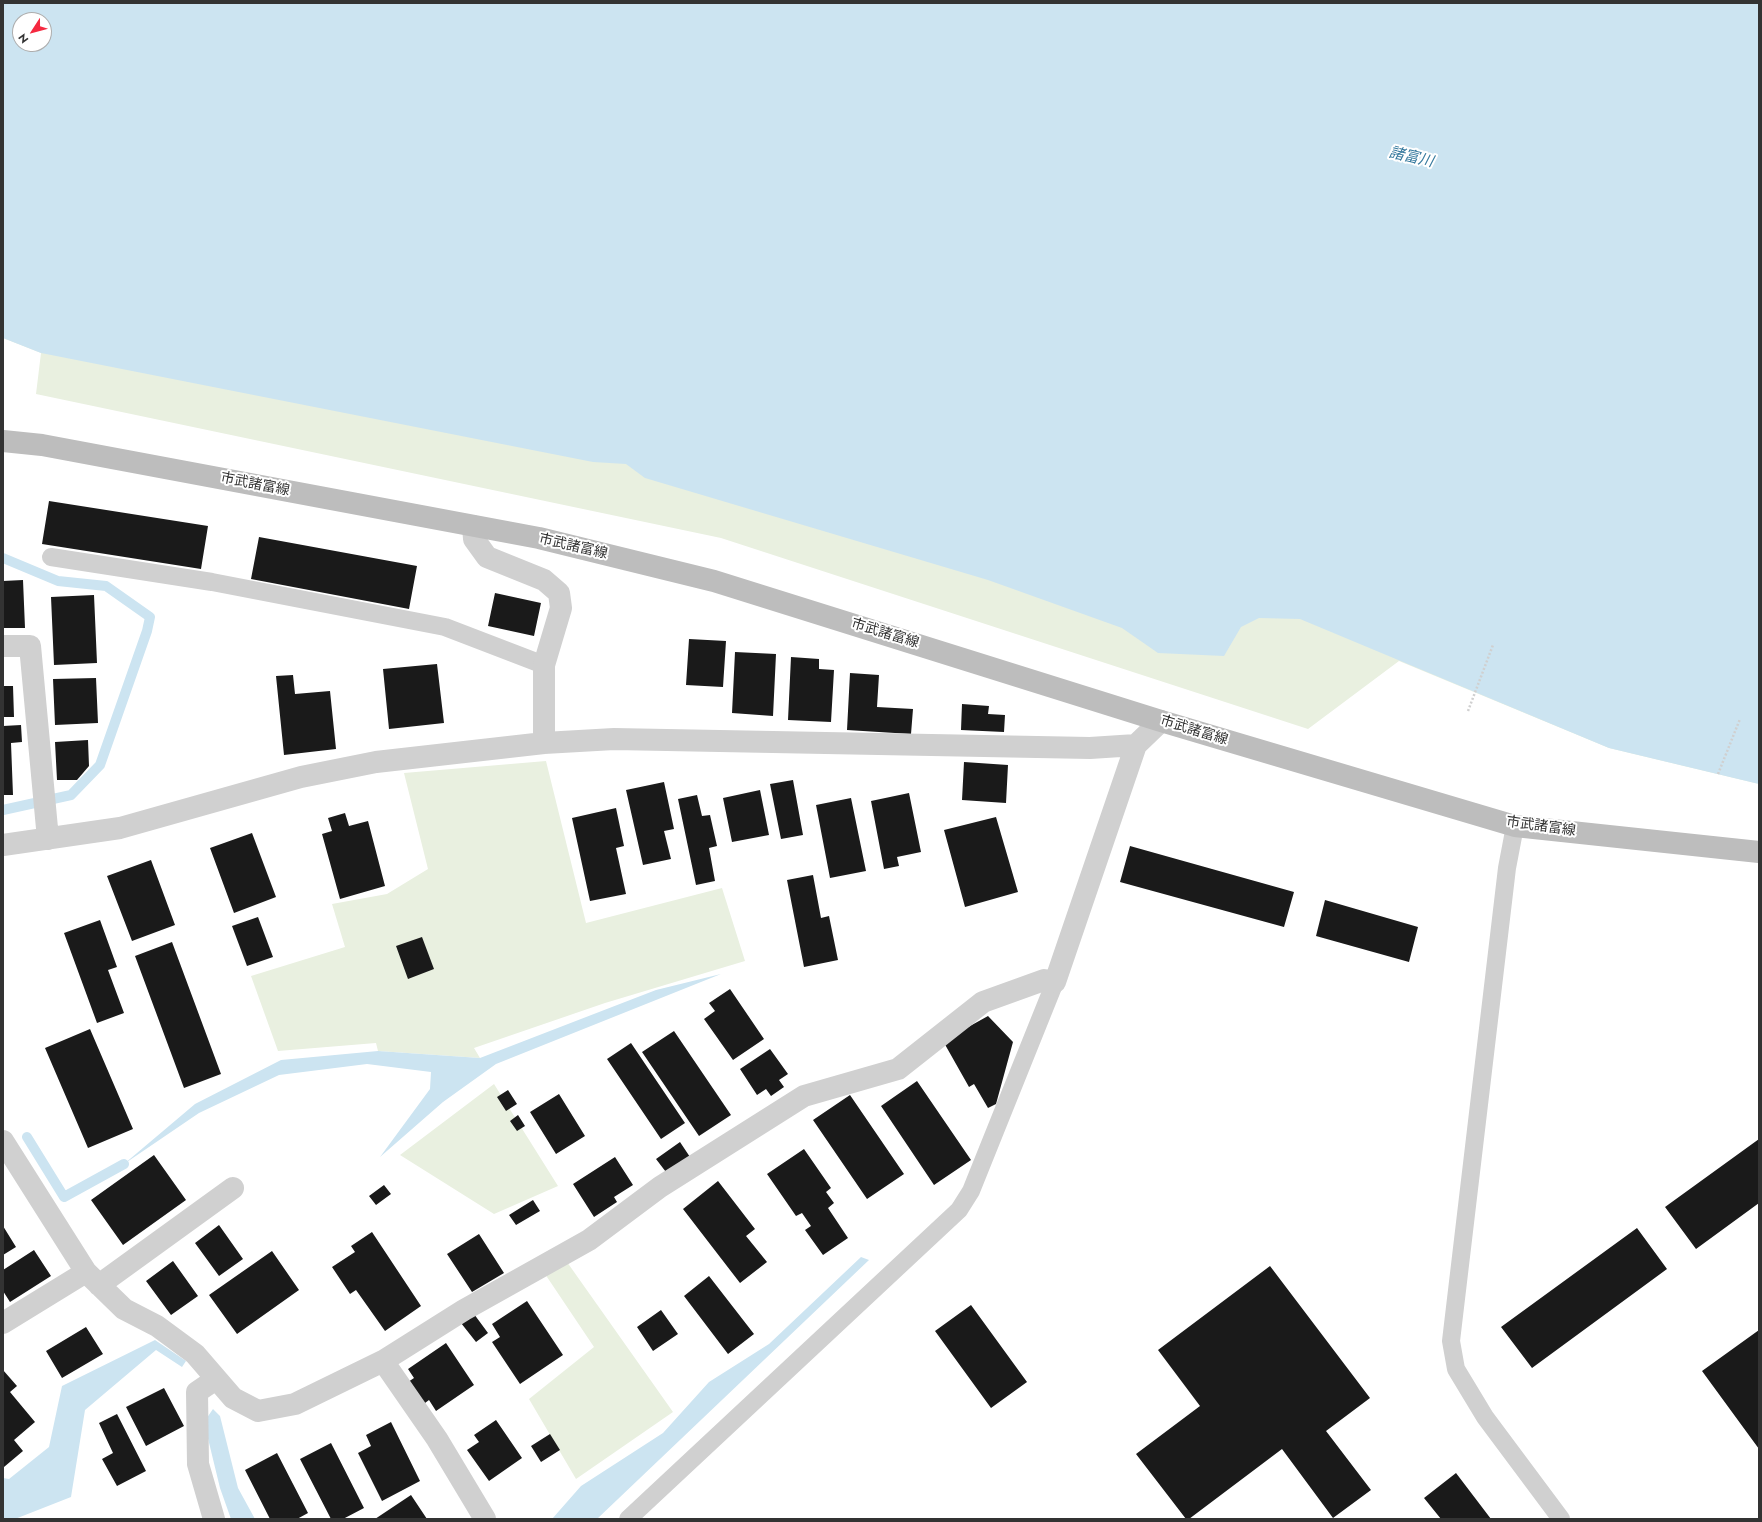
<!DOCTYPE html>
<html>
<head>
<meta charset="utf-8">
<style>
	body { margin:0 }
	#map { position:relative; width:1762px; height:1522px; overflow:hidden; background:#fff; font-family:Jost,sans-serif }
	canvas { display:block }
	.frame { position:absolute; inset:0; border:4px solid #333; pointer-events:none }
	.north { position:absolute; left:12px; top:12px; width:40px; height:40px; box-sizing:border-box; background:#fff; border:1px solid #adadad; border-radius:50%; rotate:234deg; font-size:11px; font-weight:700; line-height:16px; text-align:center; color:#333 }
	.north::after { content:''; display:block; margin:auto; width:14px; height:18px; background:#f52940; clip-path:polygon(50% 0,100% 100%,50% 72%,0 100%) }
</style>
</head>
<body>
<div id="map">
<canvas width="1762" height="1522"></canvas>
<div class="frame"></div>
<div class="north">N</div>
</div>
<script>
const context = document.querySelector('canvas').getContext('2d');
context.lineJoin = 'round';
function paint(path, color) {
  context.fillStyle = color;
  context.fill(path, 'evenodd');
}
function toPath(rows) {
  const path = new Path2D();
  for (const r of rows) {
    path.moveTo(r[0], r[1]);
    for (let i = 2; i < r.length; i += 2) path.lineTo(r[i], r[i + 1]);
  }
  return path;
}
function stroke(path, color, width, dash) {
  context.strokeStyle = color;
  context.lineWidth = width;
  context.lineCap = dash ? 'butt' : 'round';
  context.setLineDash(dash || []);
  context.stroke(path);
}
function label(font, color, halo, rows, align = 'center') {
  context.font = font + ' Jost,"Noto Sans JP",sans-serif';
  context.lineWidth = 4;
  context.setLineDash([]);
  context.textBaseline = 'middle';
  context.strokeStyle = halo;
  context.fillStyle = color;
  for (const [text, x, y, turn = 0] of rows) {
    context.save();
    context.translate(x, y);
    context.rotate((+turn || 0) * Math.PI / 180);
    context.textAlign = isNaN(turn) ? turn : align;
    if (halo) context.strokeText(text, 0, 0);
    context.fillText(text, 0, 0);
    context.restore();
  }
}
const green = toPath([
	[3,338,1242,583,1759,784,1609,748,1399,661,1308,729,721,538,36,394,41,353],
	[546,761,586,923,722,888,745,961,605,1003,474,1048,480,1058,378,1051,376,1043,278,1051,251,976,345,947,332,904,387,894,428,869,404,773],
	[494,1084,558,1186,494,1214,400,1155],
	[567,1262,673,1412,576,1479,529,1399,594,1347,545,1274]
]);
const water = toPath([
	[3,3,1759,3,1759,784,1609,748,1300,619,1259,618,1241,627,1224,656,1158,653,1122,628,988,580,645,478,626,464,593,462,41,353,3,338],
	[20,20,44,20,44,44,20,44],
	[721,974,496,1064,443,1102,380,1157,430,1089,431,1072,367,1064,279,1075,199,1113,124,1164,195,1104,281,1060,378,1051,480,1058,656,990],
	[861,1257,869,1260,597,1519,552,1519,581,1486,663,1433,709,1382,769,1344],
	[155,1340,186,1361,182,1367,156,1350,85,1410,71,1497,15,1519,3,1519,3,1478,9,1479,49,1447,62,1386],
	[213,1409,220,1416,238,1488,255,1519,231,1519,220,1488,204,1422]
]);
const stream = toPath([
	[3,558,58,581,106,586,150,617,147,631,100,765,71,795,3,810],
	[27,1137,64,1197,124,1164]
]);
const building = toPath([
	[49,501,208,526,201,569,42,544],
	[259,537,417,566,409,609,251,579],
	[23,580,25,628,3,628,3,581],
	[495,593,541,603,534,636,488,626],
	[94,595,97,663,54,665,51,597],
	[689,639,726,641,723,687,686,685],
	[735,652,776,654,773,716,732,713],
	[791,657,819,659,819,669,834,670,831,722,788,720],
	[437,664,444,723,389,729,383,669],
	[850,673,879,675,877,707,913,709,911,734,847,730],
	[293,675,295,694,330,691,336,749,284,755,276,676],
	[96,678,98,723,55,725,53,679],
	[3,686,13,686,14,717,3,717],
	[962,704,989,706,988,714,1005,715,1004,732,961,730],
	[21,725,22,742,11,743,13,795,3,795,3,726],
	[88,740,89,766,77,780,57,780,55,742],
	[964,762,1008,765,1006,803,962,800],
	[793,780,803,835,781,839,770,784],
	[664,782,674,829,664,831,671,859,643,865,626,790],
	[760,790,769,835,732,842,723,798],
	[909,793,921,852,897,857,899,866,884,869,871,801],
	[697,795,702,816,710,815,717,846,709,848,715,881,696,885,678,799],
	[851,798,866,871,830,878,816,805],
	[616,808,624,846,616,848,626,894,590,901,572,818],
	[345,813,349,826,368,821,385,886,340,899,322,834,332,831,328,818],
	[996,817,1018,892,965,907,944,830],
	[252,833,276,897,234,913,210,848],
	[1130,846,1294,892,1284,927,1120,882],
	[151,860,175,925,132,941,107,876],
	[813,875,821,918,829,916,838,960,804,967,787,880],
	[1325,900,1418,927,1409,962,1316,936],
	[258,917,273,957,247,966,232,926],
	[100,920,117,967,108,970,124,1013,97,1023,64,933],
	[422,937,434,969,408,979,396,946],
	[172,942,221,1074,184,1088,135,956],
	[730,989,764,1039,733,1060,704,1019,715,1011,709,1003],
	[988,1016,1013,1042,996,1104,988,1108,974,1084,969,1087,943,1041],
	[90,1029,133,1129,88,1148,45,1048],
	[674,1031,731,1115,699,1136,642,1052],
	[631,1043,685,1123,661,1139,607,1059],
	[770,1049,788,1074,779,1080,784,1087,771,1096,766,1089,757,1095,740,1069],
	[917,1081,971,1160,934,1185,881,1106],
	[508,1090,517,1104,506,1111,497,1097],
	[559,1094,585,1136,556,1154,530,1112],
	[850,1095,904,1174,867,1199,813,1120],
	[518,1115,525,1126,517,1131,510,1121],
	[1759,1139,1759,1203,1696,1249,1665,1207],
	[680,1142,692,1160,669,1176,656,1159],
	[804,1149,831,1188,826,1192,834,1203,828,1208,848,1238,823,1255,805,1230,811,1226,802,1213,796,1216,767,1174],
	[154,1155,186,1200,123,1245,91,1200],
	[615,1157,633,1185,614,1197,617,1202,594,1217,573,1184],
	[718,1181,755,1229,746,1236,767,1262,740,1283,683,1209],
	[384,1185,391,1194,376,1205,369,1196],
	[533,1200,540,1211,516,1225,509,1215],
	[219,1225,243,1259,219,1276,195,1243],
	[3,1226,16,1247,3,1255],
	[1637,1228,1667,1269,1532,1368,1501,1327],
	[372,1232,421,1306,385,1331,356,1290,350,1294,332,1267,355,1252,351,1246],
	[479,1234,504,1273,472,1292,447,1254],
	[34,1250,51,1276,10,1302,3,1291,3,1270],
	[272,1251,299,1290,237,1334,209,1295],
	[173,1261,198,1296,171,1315,146,1281],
	[1270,1266,1370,1398,1326,1431,1371,1490,1333,1518,1282,1449,1189,1519,1186,1519,1136,1454,1200,1406,1158,1350],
	[709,1276,754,1334,728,1354,684,1296],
	[527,1301,563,1355,520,1384,492,1342,500,1337,492,1324],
	[971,1305,1027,1382,991,1408,935,1331],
	[661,1310,678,1334,653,1351,637,1327],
	[474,1314,488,1333,476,1342,461,1323],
	[86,1327,103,1354,62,1378,46,1351],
	[1759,1330,1759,1449,1702,1371],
	[446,1343,474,1385,436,1411,429,1400,421,1406,405,1384,414,1378,408,1369],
	[3,1370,17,1386,10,1392,35,1422,14,1440,23,1451,4,1467],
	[164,1388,184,1426,146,1446,126,1407],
	[117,1414,146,1471,117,1486,102,1459,113,1453,99,1423],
	[496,1420,522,1458,489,1481,467,1450,479,1442,474,1435],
	[391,1422,420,1481,382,1501,358,1453,371,1446,366,1435],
	[550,1434,560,1450,541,1462,531,1446],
	[331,1443,364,1508,343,1519,331,1519,300,1459],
	[277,1453,308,1513,297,1519,270,1519,245,1470],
	[1456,1473,1491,1519,1441,1519,1424,1498],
	[411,1495,427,1519,375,1519]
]);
const path = toPath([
	[1468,711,1493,645],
	[1718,774,1740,719]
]);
const lane = toPath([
	[51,557,212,582,445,627,544,665],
	[1515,826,1507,868,1451,1341,1456,1369,1485,1417,1561,1519],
	[628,1519,959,1210,971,1191,1055,982]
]);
const street = toPath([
	[473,526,474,539,487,557,544,580,559,593,561,608,544,665,544,743],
	[3,646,30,646,48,839],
	[3,845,120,828,301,777,376,762,544,743,614,739,1090,748,1136,745,1161,721],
	[3,1141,86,1272,124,1309,157,1326,195,1354,233,1398,258,1411,295,1404,383,1361,464,1310,589,1240,660,1187,804,1096,898,1069,983,1002,1044,980,1055,982,1136,745],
	[99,1285,233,1188],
	[3,1323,86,1272],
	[383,1361,437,1439,485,1519],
	[214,1519,198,1464,197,1392,216,1379]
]);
const secondary = toPath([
	[3,441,42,445,539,538,714,581,1161,721,1515,826,1759,852]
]);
const streetNames = [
	["市武諸富線",255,485,11],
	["市武諸富線",573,547,13],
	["市武諸富線",885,634,17],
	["市武諸富線",1194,731,17],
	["市武諸富線",1541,827,8]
];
const waterNames = [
	["諸富川",1411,158,13]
];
paint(green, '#e9f0e0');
paint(water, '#cce4f1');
stroke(stream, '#cce4f1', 10);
paint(building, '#1a1a1a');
stroke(path, '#d0d0d0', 2.5, [2, 2]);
stroke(lane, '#d0d0d0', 18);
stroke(street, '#d0d0d0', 22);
stroke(secondary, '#bdbdbd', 22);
label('14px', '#333', '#fff', streetNames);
label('italic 15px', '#377a9e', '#fff', waterNames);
</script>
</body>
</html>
